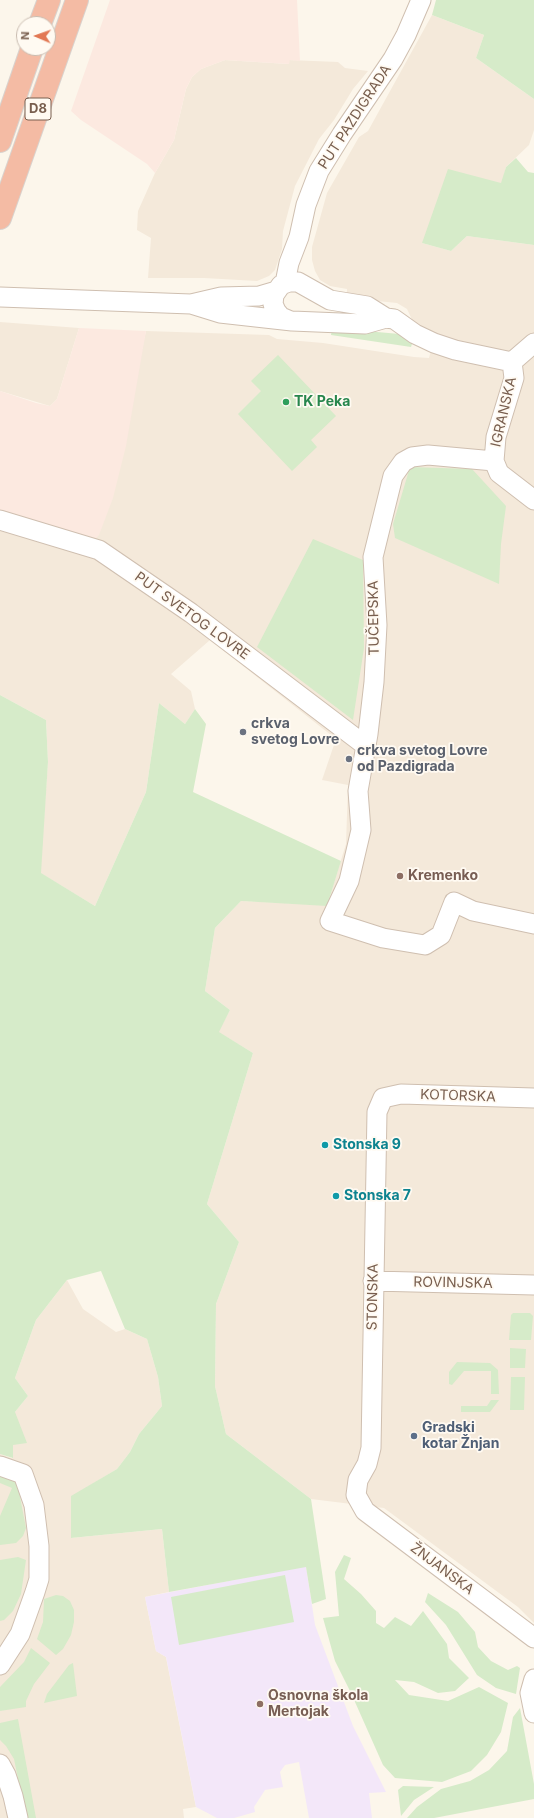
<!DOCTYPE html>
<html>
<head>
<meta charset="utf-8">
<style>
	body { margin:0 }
	#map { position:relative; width:534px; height:1818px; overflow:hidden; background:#fcf6eb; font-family:Inter,sans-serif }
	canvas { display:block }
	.north { position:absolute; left:16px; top:16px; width:40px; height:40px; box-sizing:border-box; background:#fffaf2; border:1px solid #c9bcb0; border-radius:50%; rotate:272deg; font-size:11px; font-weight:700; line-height:16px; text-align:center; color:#785e4e }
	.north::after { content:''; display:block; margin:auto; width:14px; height:18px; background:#e27854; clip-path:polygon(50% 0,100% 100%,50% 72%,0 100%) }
</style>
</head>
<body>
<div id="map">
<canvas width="534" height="1818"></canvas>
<div class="north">N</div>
</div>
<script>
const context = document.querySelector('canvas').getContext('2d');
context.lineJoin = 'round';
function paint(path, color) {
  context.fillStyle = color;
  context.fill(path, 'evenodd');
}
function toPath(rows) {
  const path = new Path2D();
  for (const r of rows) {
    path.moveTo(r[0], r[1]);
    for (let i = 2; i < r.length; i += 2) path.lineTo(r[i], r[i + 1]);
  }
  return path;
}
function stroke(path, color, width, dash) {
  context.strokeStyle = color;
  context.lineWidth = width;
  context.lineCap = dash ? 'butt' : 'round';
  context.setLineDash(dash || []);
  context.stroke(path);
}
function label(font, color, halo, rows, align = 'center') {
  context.font = font + ' Inter,sans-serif';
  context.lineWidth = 3.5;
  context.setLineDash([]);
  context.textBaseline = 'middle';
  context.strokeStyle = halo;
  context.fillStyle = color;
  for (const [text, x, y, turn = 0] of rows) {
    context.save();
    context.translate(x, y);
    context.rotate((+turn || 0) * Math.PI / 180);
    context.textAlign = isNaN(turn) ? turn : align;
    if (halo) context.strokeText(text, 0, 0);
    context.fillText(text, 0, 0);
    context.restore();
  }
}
const residential = toPath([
	[432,15,484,35,476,58,534,99,534,130,529,145,506,167,502,184,422,243,451,251,467,236,534,245,534,1623,518,1607,384,1508,311,1499,226,1434,215,1386,216,1304,239,1242,207,1204,253,1053,218,1032,230,1010,205,991,215,928,241,901,327,905,346,844,348,785,322,780,336,739,210,640,171,674,191,691,195,709,185,724,159,703,146,792,95,906,40,873,48,762,46,720,0,695,0,512,136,377,146,331,269,335,277,339,323,343,414,357,429,358,435,334,416,328,407,309,397,303,347,298,347,289,330,286,320,280,315,271,312,260,312,247,327,193,359,137,368,131],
	[225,60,289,64,289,60,338,62,345,68,368,71,353,89,334,120,319,139,295,186,283,231,282,249,275,270,269,276,257,281,204,278,148,278,151,238,137,230,138,211,155,173,174,140,186,89,192,77,201,69],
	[0,322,79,328,57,399,50,406,0,391],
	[67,1280,83,1309,116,1332,125,1329,147,1339,158,1377,162,1406,139,1434,130,1452,117,1469,71,1497,71,1538,162,1529,169,1592,145,1597,156,1651,166,1657,196,1807,183,1809,184,1818,0,1818,0,1454,12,1458,15,1412,28,1396,15,1378,36,1320]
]);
const commercial = toPath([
	[110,0,297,0,300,61,290,60,289,64,225,60,201,69,192,77,186,89,174,140,155,173,147,164,81,120,71,111],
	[79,328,146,331,126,446,113,498,99,535,91,544,0,512,0,391,36,403,50,406,57,399]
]);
const education = toPath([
	[306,1566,315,1625,353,1726,386,1792,369,1793,372,1818,309,1818,299,1762,285,1765,280,1772,283,1787,265,1790,254,1807,255,1812,234,1818,217,1818,196,1807,166,1657,156,1651,145,1597]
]);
const green = toPath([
	[436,0,534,0,534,99,476,58,484,35,432,15],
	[516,158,528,172,534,173,534,245,467,236,451,251,422,243,448,169,501,183,506,167],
	[332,328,411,335,413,341,411,347,331,335],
	[278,355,336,416,311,440,317,447,292,471,238,414,261,391,251,381],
	[410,467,472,469,506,506,501,544,499,584,395,538,393,524],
	[313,539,363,560,364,648,353,720,257,647],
	[0,695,46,720,48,762,41,873,95,906,146,792,159,703,185,724,195,709,206,724,193,792,341,861,327,906,241,901,215,928,205,991,230,1010,219,1032,253,1053,207,1204,239,1242,216,1304,215,1386,226,1434,311,1499,326,1599,312,1604,306,1567,169,1592,162,1529,71,1538,71,1496,117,1469,130,1452,139,1434,162,1406,158,1377,147,1339,125,1329,101,1271,67,1280,36,1320,15,1378,28,1396,15,1412,27,1443,13,1445,13,1458,0,1454],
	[513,1313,530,1313,533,1316,531,1340,509,1340,511,1315],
	[510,1348,526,1349,525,1368,510,1368],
	[457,1362,490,1363,498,1370,499,1394,491,1394,491,1371,464,1371,452,1385,449,1384,449,1372],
	[511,1377,525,1377,524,1410,510,1410],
	[491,1400,499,1400,490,1412,461,1412,461,1406,487,1406],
	[0,1470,16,1476,26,1528,23,1536,16,1543,0,1545,0,1516,12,1488,0,1483],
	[344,1555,351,1558,344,1579,361,1594,376,1611,376,1623,384,1628,395,1617,411,1626,423,1611,447,1644,449,1658,469,1678,455,1691,438,1693,414,1682,395,1680,409,1695,448,1701,479,1687,508,1703,501,1732,487,1755,471,1771,442,1782,395,1778,383,1765,351,1693,335,1661,323,1618,339,1616,335,1572],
	[18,1557,26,1560,21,1594,13,1611,4,1620,0,1621,0,1560],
	[285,1575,294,1622,179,1645,171,1597],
	[428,1593,458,1612,475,1632,478,1647,491,1661,508,1670,517,1666,520,1668,516,1694,496,1688,477,1675,446,1625,425,1602],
	[56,1595,63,1596,70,1601,74,1610,74,1622,71,1635,63,1649,56,1655,37,1639,43,1622,44,1599],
	[31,1648,50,1663,34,1684,26,1701,26,1707,0,1711,0,1687,24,1662],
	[73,1663,77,1696,44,1703,47,1694,69,1665],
	[520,1708,534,1784,534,1799,434,1818,407,1818,417,1807,441,1789,470,1781,489,1770,507,1751,513,1717],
	[18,1719,36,1818,26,1818,14,1759,6,1746,0,1740,0,1723],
	[403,1786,434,1787,414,1800,401,1816,398,1790]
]);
const minor = toPath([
	[285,283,289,263,299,237,306,205,319,171,342,134,393,59,406,35,421,0],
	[0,297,191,304,220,313,292,321,365,324,386,318],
	[191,304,221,297,259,296,276,291],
	[288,320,281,317,276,311,273,304,274,295,281,285,289,282,298,282,330,300,367,306,386,318,394,319,415,334,434,343,455,350,512,362],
	[512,362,534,343],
	[494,461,428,455,412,457,403,462,393,476,373,557,377,625,374,682,368,734,358,791,361,830,349,881,330,921,383,938,425,945,441,935,454,902,473,911,534,924],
	[494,461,496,437,514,378,512,362],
	[494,461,499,473,534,500],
	[0,520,99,550,191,613,366,746],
	[534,1098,401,1094,383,1098,377,1112,371,1448,367,1464,358,1480,356,1495,365,1511,534,1638],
	[373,1281,534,1285],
	[0,1466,23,1474,34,1505,39,1546,39,1579,35,1592,20,1634,0,1665],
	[534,1679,530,1693,534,1713],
	[0,1764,6,1775,13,1796,18,1818]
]);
const highway = toPath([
	[40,24,49,0],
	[0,141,32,48],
	[0,218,77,0]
]);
const markers = [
	[286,402,4,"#2e9e5b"],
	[243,732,4,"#6b7280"],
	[349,759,4,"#6b7280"],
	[400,876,4,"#8d6e63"],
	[325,1145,4,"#0f9aa8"],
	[336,1196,4,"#0f9aa8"],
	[414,1436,4,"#5c6f8a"],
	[260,1704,4,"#8d6e63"]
];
const shields = [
	[38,109,26]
];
const shieldNames = [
	["D8",38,109]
];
const streetNames = [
	["PUT PAZDIGRADA",355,117,-57],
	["IGRANSKA",504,412,-77],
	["PUT SVETOG LOVRE",192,616,36],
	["TUČEPSKA",374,618,-91],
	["KOTORSKA",458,1096,2],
	["ROVINJSKA",453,1283,1],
	["STONSKA",373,1297,-89],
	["ŽNJANSKA",442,1569,37]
];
const leisureNames = [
	["TK Peka",294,402]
];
const worshipNames = [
	["crkva",251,724],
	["svetog Lovre",251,740],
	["crkva svetog Lovre",357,751],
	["od Pazdigrada",357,767]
];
const educationNames = [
	["Kremenko",408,876],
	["Osnovna škola",268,1696],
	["Mertojak",268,1712]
];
const cultureNames = [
	["Stonska 9",333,1145],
	["Stonska 7",344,1196]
];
const serviceNames = [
	["Gradski",422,1428],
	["kotar Žnjan",422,1444]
];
paint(residential, '#f4e9da');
paint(commercial, '#fce9e0');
paint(education, '#f3e7f9');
paint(green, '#d6ebc9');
stroke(minor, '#cfbfb0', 21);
stroke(highway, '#d9d2cd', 24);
stroke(minor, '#fff', 19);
stroke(highway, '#f4bba4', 22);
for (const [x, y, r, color] of markers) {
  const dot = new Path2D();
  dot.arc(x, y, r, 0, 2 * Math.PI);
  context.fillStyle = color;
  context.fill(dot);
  stroke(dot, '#fffaf2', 1.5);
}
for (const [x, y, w] of shields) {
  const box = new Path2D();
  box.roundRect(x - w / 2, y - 11, w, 22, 3);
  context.fillStyle = '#fffaf2';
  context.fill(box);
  stroke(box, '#785e4e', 1);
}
label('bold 13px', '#785e4e', null, shieldNames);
label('14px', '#785e4e', '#fffaf2', streetNames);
label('bold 14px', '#27864d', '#fffaf2', leisureNames, 'left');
label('bold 14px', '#5b616d', '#fffaf2', worshipNames, 'left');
label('bold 14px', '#785e54', '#fffaf2', educationNames, 'left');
label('bold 14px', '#0d838f', '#fffaf2', cultureNames, 'left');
label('bold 14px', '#4e5e75', '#fffaf2', serviceNames, 'left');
</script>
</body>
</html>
